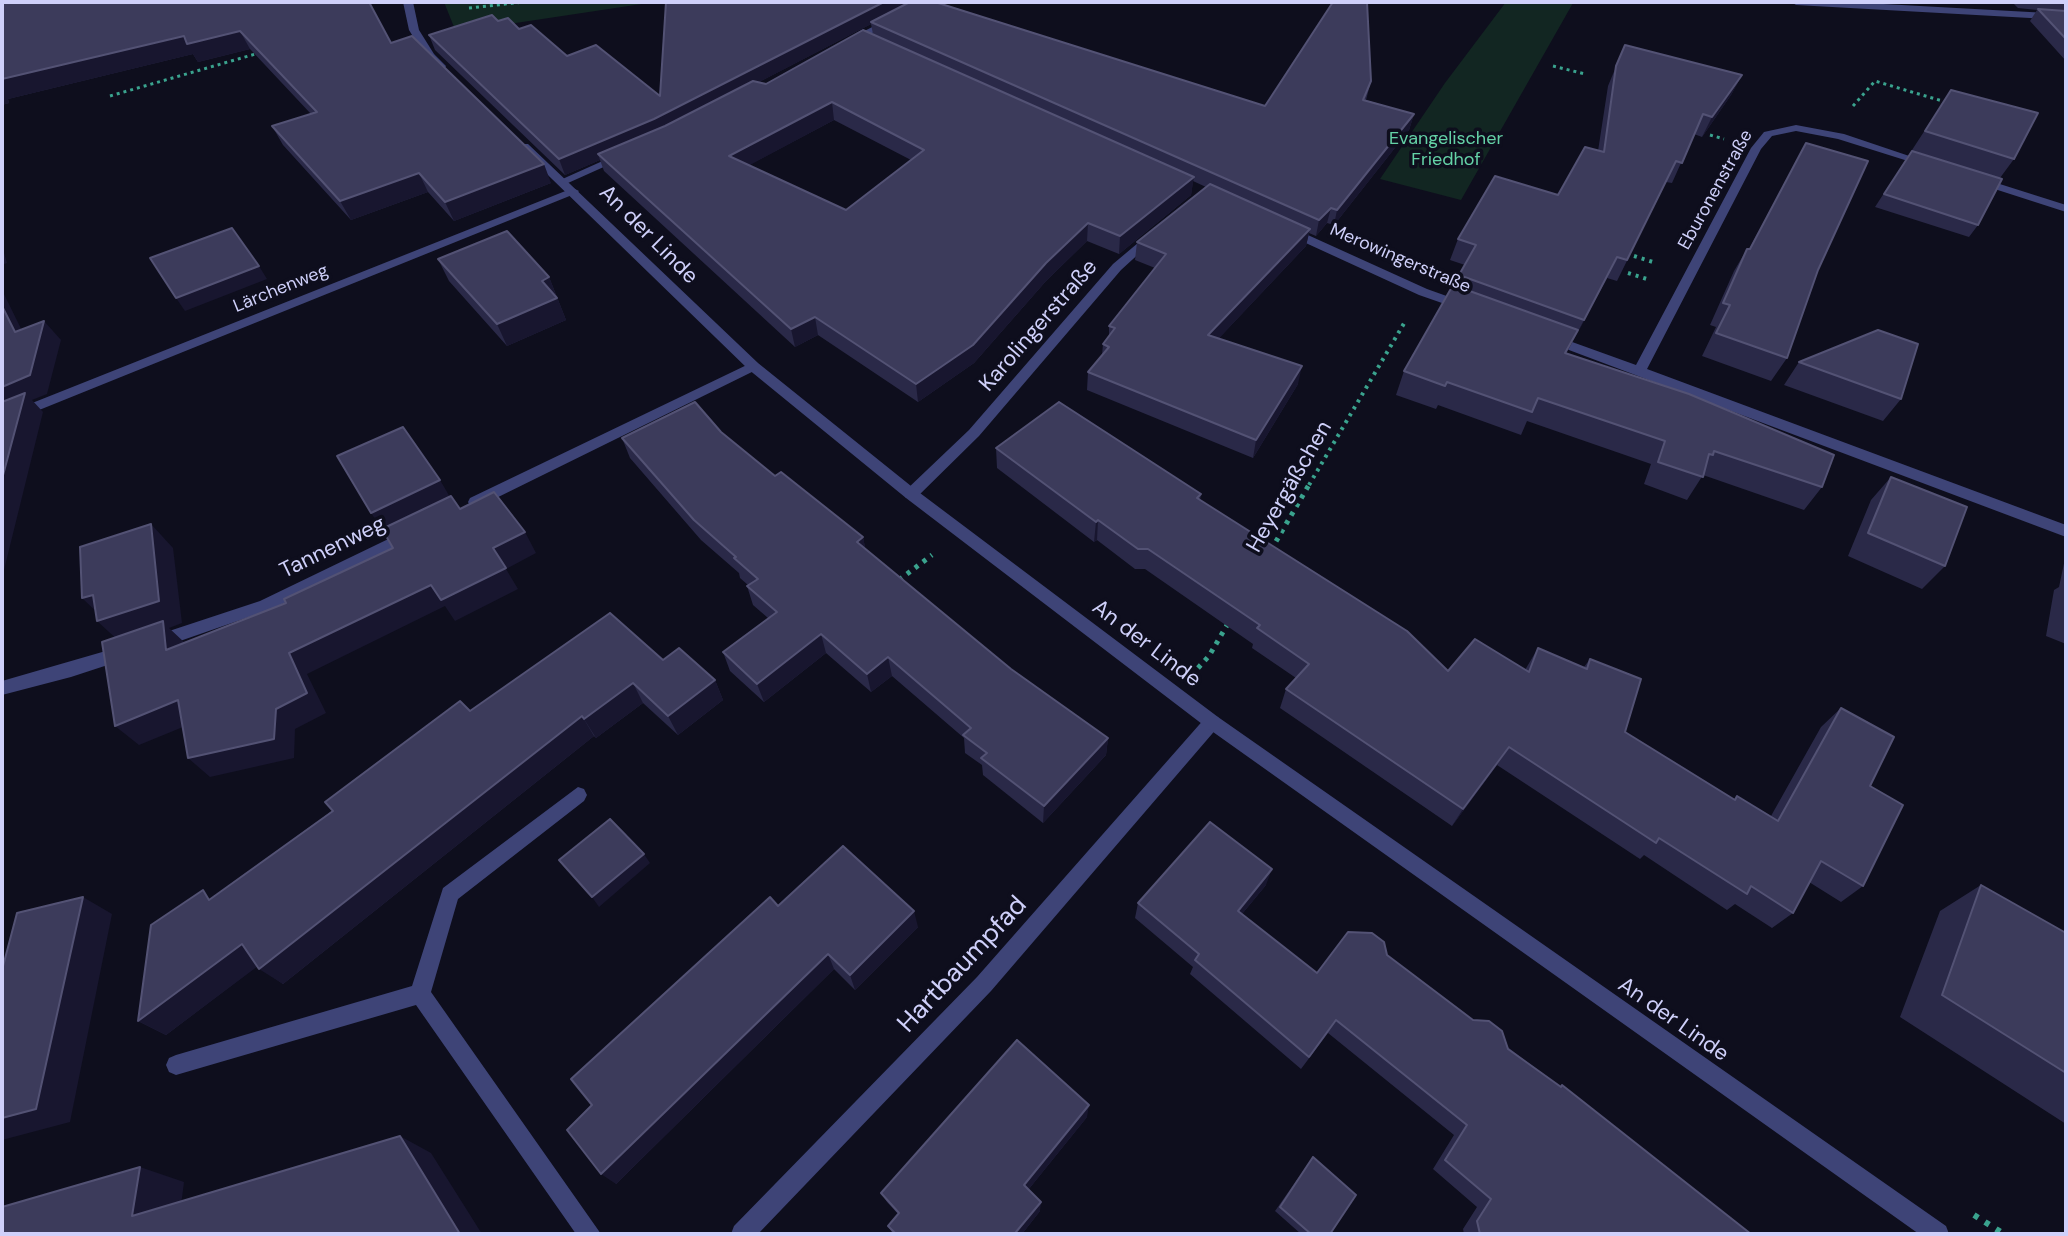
<!DOCTYPE html>
<html>
<head>
<meta charset="utf-8">
<style>
	body { margin:0 }
	#map { position:relative; width:2068px; height:1236px; overflow:hidden; background:#0e0e1d; font-family:"DM Sans",sans-serif }
	canvas { display:block }
	.frame { position:absolute; inset:0; border:4px solid #cfd0fa; pointer-events:none }
</style>
</head>
<body>
<div id="map">
<canvas width="2068" height="1236"></canvas>
<div class="frame"></div>
</div>
<script>
const context = document.querySelector('canvas').getContext('2d');
context.lineJoin = 'round';
function paint(path, color) {
  context.fillStyle = color;
  context.fill(path, 'evenodd');
}
function toPath(rows) {
  const path = new Path2D();
  for (const r of rows) {
    path.moveTo(r[0], r[1]);
    for (let i = 2; i < r.length; i += 2) path.lineTo(r[i], r[i + 1]);
  }
  return path;
}
function stroke(path, color, width, dash) {
  context.strokeStyle = color;
  context.lineWidth = width;
  context.lineCap = dash ? 'butt' : 'round';
  context.setLineDash(dash || []);
  context.stroke(path);
}
function label(font, color, halo, rows, align = 'center') {
  context.font = font + ' "DM Sans",sans-serif';
  context.lineWidth = 7;
  context.setLineDash([]);
  context.textBaseline = 'middle';
  context.strokeStyle = halo;
  context.fillStyle = color;
  for (const [text, x, y, turn = 0] of rows) {
    context.save();
    context.translate(x, y);
    context.rotate((+turn || 0) * Math.PI / 180);
    context.textAlign = isNaN(turn) ? turn : align;
    if (halo) context.strokeText(text, 0, 0);
    context.fillText(text, 0, 0);
    context.restore();
  }
}
const green = toPath([
	[444,2,655,2,456,32],
	[1506,2,1573,3,1461,200,1380,179,1445,83]
]);
const pathFar3 = toPath([
	[469,8,524,2],
	[1553,66,1585,74],
	[110,96,259,53],
	[1853,106,1875,81,1949,103],
	[1710,135,1724,139]
]);
const pathFar2 = toPath([
	[1634,256,1656,263],
	[1628,273,1650,280],
	[1309,485,1406,320]
]);
const pathFar1 = toPath([
	[1271,550,1310,483],
	[899,580,932,555],
	[1198,668,1209,656,1230,620]
]);
const path = toPath([
	[1974,1215,2004,1234]
]);
const service = toPath([
	[578,787,584,789,587,795,584,801,458,899,431,992,601,1234,576,1234,416,1005,176,1075,169,1072,166,1065,169,1058,176,1055,412,986,443,888,578,787]
]);
const minor = toPath([
	[921,2,933,2,851,44,843,42,921,2],
	[1796,125,1844,134,1933,164,1927,167,1838,139,1796,131,1772,136,1761,149,1647,369,2066,525,2066,537,1545,341,1545,335,1550,334,1636,365,1751,148,1764,132,1796,125],
	[616,155,626,157,568,183,558,181,616,155],
	[1976,179,1984,179,2066,205,2066,212,1976,183,1976,179],
	[573,188,579,191,577,193,2,425,2,415,573,188],
	[1288,226,1427,289,1469,304,1471,307,1465,311,1419,295,1284,233,1284,227,1288,226],
	[1151,232,1155,233,1155,239,1121,270,979,436,916,498,906,498,904,494,906,490,969,430,1113,264,1151,232],
	[753,362,758,363,758,369,480,506,470,506,468,502,470,498,753,362],
	[407,530,412,532,415,536,412,540,272,609,157,649,151,647,149,642,151,637,260,601,407,530],
	[123,646,129,648,131,653,129,658,71,677,2,695,2,681,123,646],
	[1212,715,1218,717,1221,722,1218,727,991,991,758,1234,731,1234,734,1226,977,977,1206,717,1212,715]
]);
const tertiary = toPath([
	[403,2,413,2,419,30,434,54,446,66,445,68,437,68,425,56,409,30,403,2],
	[1791,2,1847,2,2066,14,2066,20,1796,5,1791,2],
	[520,144,528,144,758,363,916,490,1218,717,1946,1226,1949,1234,1919,1234,1206,727,906,498,748,369,520,148,520,144]
]);
const wall = toPath([
	[2,2,391,43,551,183,454,221,428,192,351,220,283,145,272,126,311,114,250,49,198,62,193,54,8,99,9,103,2,105],
	[666,2,937,2,1265,106,1371,81,1366,100,1414,114,1409,130,1334,225,1327,223,1316,236,1309,233,1306,246,1219,338,1298,384,1253,458,1087,390,1088,372,1102,355,1103,344,1109,337,1109,326,1155,268,1135,260,1137,242,1206,187,1193,181,1191,195,1119,254,1087,241,1046,281,974,363,918,402,818,335,795,347,604,171,600,160,565,175,435,50,429,35,498,21,519,29,567,56,660,96],
	[871,24,873,34,766,84,759,82],
	[834,120,911,160,846,210,749,165],
	[2012,2,2066,2,2066,61,2030,21,2037,10,2018,8],
	[1625,45,1742,75,1731,95,1702,137,1694,134,1672,183,1666,182,1617,281,1607,278,1566,354,1822,487,1804,510,1703,475,1687,500,1644,484,1651,464,1527,421,1521,435,1438,405,1436,409,1396,395,1404,371,1456,285,1459,275,1465,265,1450,260,1458,239,1558,195,1598,151,1608,86],
	[1951,90,2014,159,2000,178,1978,225,1969,237,1875,207],
	[1806,143,1818,270,1787,358,1771,381,1702,356,1716,327,1710,325,1734,271,1747,249,1749,249],
	[438,259,549,277,566,320,507,346,449,281],
	[1799,362,1901,399,1883,421,1784,385],
	[721,432,775,476,863,537,865,548,1011,669,1108,738,1106,755,1043,823,983,775,982,765,965,753,964,738,892,676,871,692,826,653,764,702,730,671,723,652,768,618,753,605,747,586,748,585,740,578,739,573,701,540,630,458,622,438],
	[996,448,1201,494,1200,500,1448,671,1525,670,1538,648,1584,667,1590,659,1625,732,1734,799,1737,796,1771,816,1821,727,1841,708,1870,786,1863,886,1841,902,1809,882,1793,913,1772,928,1735,904,1727,910,1644,855,1640,859,1497,765,1452,826,1280,708,1286,689,1296,678,1252,648,1253,644,1145,569,1135,569,1097,540,1094,542,997,468],
	[1891,477,1945,566,1922,589,1848,556,1871,500],
	[2066,554,2066,644,2046,636,2054,590,2059,587],
	[663,660,715,680,723,700,678,735,643,703,596,738,594,736,283,984,257,966,166,1035,138,1021,213,897,470,711],
	[1266,885,1242,914,1317,973,1387,955,1560,1087,1562,1085,1751,1234,1464,1234,1463,1229,1477,1207,1433,1169,1454,1135,1328,1033,1301,1069,1190,974,1193,967,1135,918,1138,903],
	[1981,885,2066,933,2066,1124,1900,1017,1940,911],
	[778,906,918,927,855,990,834,969,616,1184,592,1105],
	[1087,1117,1028,1190,1040,1211,1022,1234,893,1234,888,1226,898,1214,887,1202,881,1193],
	[1313,1157,1330,1234,1301,1234,1275,1211]
]);
const shadedWall = toPath([
	[884,2,914,2,871,22,871,24,659,134,598,154,600,160,565,175,559,159],
	[240,31,250,49,198,62,193,54,8,99,9,103,2,105,2,79,184,36],
	[1742,75,1731,95,1702,137,1712,117],
	[832,102,834,120,733,174,729,156],
	[1414,114,1409,130,1334,225,1337,210],
	[544,164,551,183,454,221,445,202],
	[419,173,428,192,351,220,340,201],
	[1194,177,1191,195,1119,254,1120,236],
	[1331,208,1327,223,1316,236,1319,220],
	[1088,223,1087,241,1046,281,974,363,918,402,916,384,1046,263],
	[1310,229,1306,246,1205,353,1208,335],
	[2,246,7,263,2,265],
	[1617,257,1607,278,1574,340,1584,320],
	[259,266,267,279,185,311,176,298],
	[549,277,566,320,507,346,497,324,542,281],
	[2,290,32,351,15,332,2,306],
	[815,317,818,335,795,347,791,329],
	[44,321,61,340,47,394,32,400,43,412,4,570,2,570,2,387],
	[1302,366,1298,384,1253,458,1256,440],
	[440,480,454,504,387,536,371,513],
	[1098,520,1097,540,1094,542,1096,522],
	[151,524,173,548,182,623,169,628,184,642,188,670,121,643,97,621,104,619,82,598],
	[525,532,536,553,506,569,518,589,455,621,445,606,307,674,326,713,295,729,294,758,210,777,188,758,276,709,289,653],
	[863,537,867,557,857,542],
	[821,634,826,653,764,702,757,684],
	[888,657,892,676,871,692,867,674],
	[715,680,723,700,678,735,668,716],
	[633,683,643,703,596,738,584,719],
	[178,700,200,720,139,745,115,726],
	[582,716,594,736,283,984,259,969],
	[1108,738,1106,755,1043,823,1044,806],
	[1509,747,1497,765,1452,826,1463,809],
	[644,854,650,863,599,907,592,897],
	[1272,869,1266,885,1232,926,1238,911],
	[83,897,112,914,70,1122,2,1140,2,1118],
	[914,911,918,927,855,990,850,975],
	[242,944,266,960,166,1035,138,1021],
	[828,954,834,969,616,1184,601,1174],
	[1089,1105,1087,1117,1024,1195,1024,1185],
	[400,1136,431,1153,482,1234,460,1234],
	[140,1167,184,1182,178,1229,132,1216],
	[1041,1202,1040,1211,1022,1234,1016,1234,1016,1232]
]);
const building = toPath([
	[2,2,369,2,391,43,412,36,544,164,445,202,419,173,340,201,272,126,317,112,240,31,187,44,184,36,2,79,2,2],
	[666,2,884,2,654,119,559,159,429,35,492,15,498,21,508,18,519,29,531,25,567,56,596,45,660,96,666,2],
	[910,2,935,2,1265,106,1333,2,1367,2,1371,81,1363,100,1414,114,1337,210,1331,208,1319,220,871,22,910,2],
	[2038,9,2066,11,2066,39,2038,9],
	[863,30,1194,177,1120,236,1088,223,1046,263,973,345,916,384,815,317,791,329,598,154,665,126,753,81,766,84,863,30],
	[832,102,924,150,846,210,729,156,832,102],
	[1625,45,1742,75,1712,117,1703,114,1682,163,1676,161,1627,260,1617,257,1584,320,1459,275,1476,245,1458,239,1495,176,1558,195,1585,147,1604,152,1616,66,1625,45],
	[1951,90,2038,113,2014,159,1925,131,1951,90],
	[1806,143,1868,161,1818,270,1787,358,1716,333,1730,305,1723,303,1747,249,1750,249,1806,143],
	[1912,151,2002,179,1978,225,1884,194,1912,151],
	[1210,184,1310,229,1208,335,1302,366,1256,440,1088,372,1109,347,1103,344,1115,328,1109,326,1166,254,1137,242,1210,184],
	[232,228,259,266,176,298,150,258,232,228],
	[507,231,549,277,542,281,557,298,497,324,438,259,507,231],
	[1453,285,1578,330,1565,353,1689,394,1834,455,1822,487,1714,451,1713,455,1709,454,1703,477,1658,462,1665,441,1538,398,1532,412,1447,382,1445,386,1404,371,1453,285],
	[2,306,15,332,44,321,30,375,2,387,2,306],
	[1878,330,1918,344,1901,399,1799,362,1878,330],
	[25,393,2,479,2,402,25,393],
	[695,402,721,432,775,476,781,472,863,537,857,542,1011,669,1108,738,1044,806,981,758,987,753,963,735,971,728,888,657,867,674,821,634,757,684,723,652,777,612,747,586,758,579,734,558,736,557,694,520,622,438,695,402],
	[1059,402,1201,494,1197,498,1407,631,1448,671,1475,639,1529,672,1538,648,1587,669,1590,659,1641,679,1625,732,1735,800,1737,796,1778,821,1841,708,1894,737,1870,786,1903,805,1863,886,1821,861,1793,913,1751,886,1747,894,1659,838,1656,843,1509,747,1463,809,1286,689,1309,664,1257,628,1260,625,1148,549,1138,549,1098,520,1096,522,996,448,1059,402],
	[403,427,440,480,371,513,337,456,403,427],
	[1891,477,1967,507,1945,566,1868,533,1891,477],
	[494,492,525,532,493,548,506,568,441,600,431,585,289,653,307,693,276,709,274,739,188,758,178,700,115,726,102,642,163,621,166,650,286,603,284,599,393,548,382,529,451,496,460,509,494,492],
	[151,524,159,601,97,621,93,595,82,598,80,547,151,524],
	[610,613,663,660,679,648,715,680,668,716,633,683,584,719,582,716,259,969,242,944,138,1021,151,925,203,890,209,900,333,811,325,802,460,701,470,711,610,613],
	[610,819,644,854,592,897,559,860,610,819],
	[1210,822,1272,869,1238,911,1317,973,1348,932,1372,933,1384,942,1387,955,1473,1020,1489,1021,1502,1031,1508,1049,1561,1087,1562,1085,1751,1234,1480,1234,1477,1221,1491,1199,1445,1160,1467,1125,1336,1020,1309,1057,1195,960,1199,954,1138,903,1210,822],
	[843,846,914,911,850,975,828,954,601,1174,567,1130,592,1105,571,1079,770,897,778,906,843,846],
	[1981,885,2066,933,2066,1073,1942,995,1981,885],
	[83,897,36,1109,2,1118,2,970,17,913,83,897],
	[1017,1040,1089,1105,1024,1185,1041,1202,1016,1232,1018,1234,896,1234,888,1226,899,1213,881,1193,1017,1040],
	[400,1136,460,1234,2,1234,2,1207,140,1167,132,1216,400,1136],
	[1313,1157,1356,1195,1330,1234,1311,1234,1280,1207,1313,1157]
]);
const farParknames = [
	["Evangelischer",1446,139],
	["Friedhof",1446,160]
];
const farStreetnames = [
	["Eburonenstraße",1716,190,-61],
	["Merowingerstraße",1400,259,23],
	["Lärchenweg",281,289,-22]
];
const streetNames = [
	["An der Linde",648,235,45],
	["Karolingerstraße",1039,326,-49],
	["Heyergäßchen",1290,487,-60],
	["Tannenweg",333,548,-26],
	["An der Linde",1146,644,37],
	["An der Linde",1673,1020,35]
];
const nearStreetnames = [
	["Hartbaumpfad",963,965,-47]
];
paint(green, '#122622');
stroke(pathFar3, '#3aa38e', 3, [3, 4]);
stroke(pathFar2, '#3aa38e', 4, [3, 5]);
stroke(pathFar1, '#3aa38e', 5, [4, 6]);
stroke(path, '#3aa38e', 6, [5, 8]);
paint(service, '#3e4477');
paint(minor, '#3e4477');
paint(tertiary, '#3e4477');
paint(wall, '#2a2948');
paint(shadedWall, '#18162f');
paint(building, '#3c3b5b');
stroke(building, '#535274', 2);
label('18px', '#64d1a6', '#0e0e1d', farParknames);
label('18px', '#cfd0fa', '#0e0e1d', farStreetnames);
label('22px', '#cfd0fa', '#0e0e1d', streetNames);
label('26px', '#cfd0fa', '#0e0e1d', nearStreetnames);
</script>
</body>
</html>
